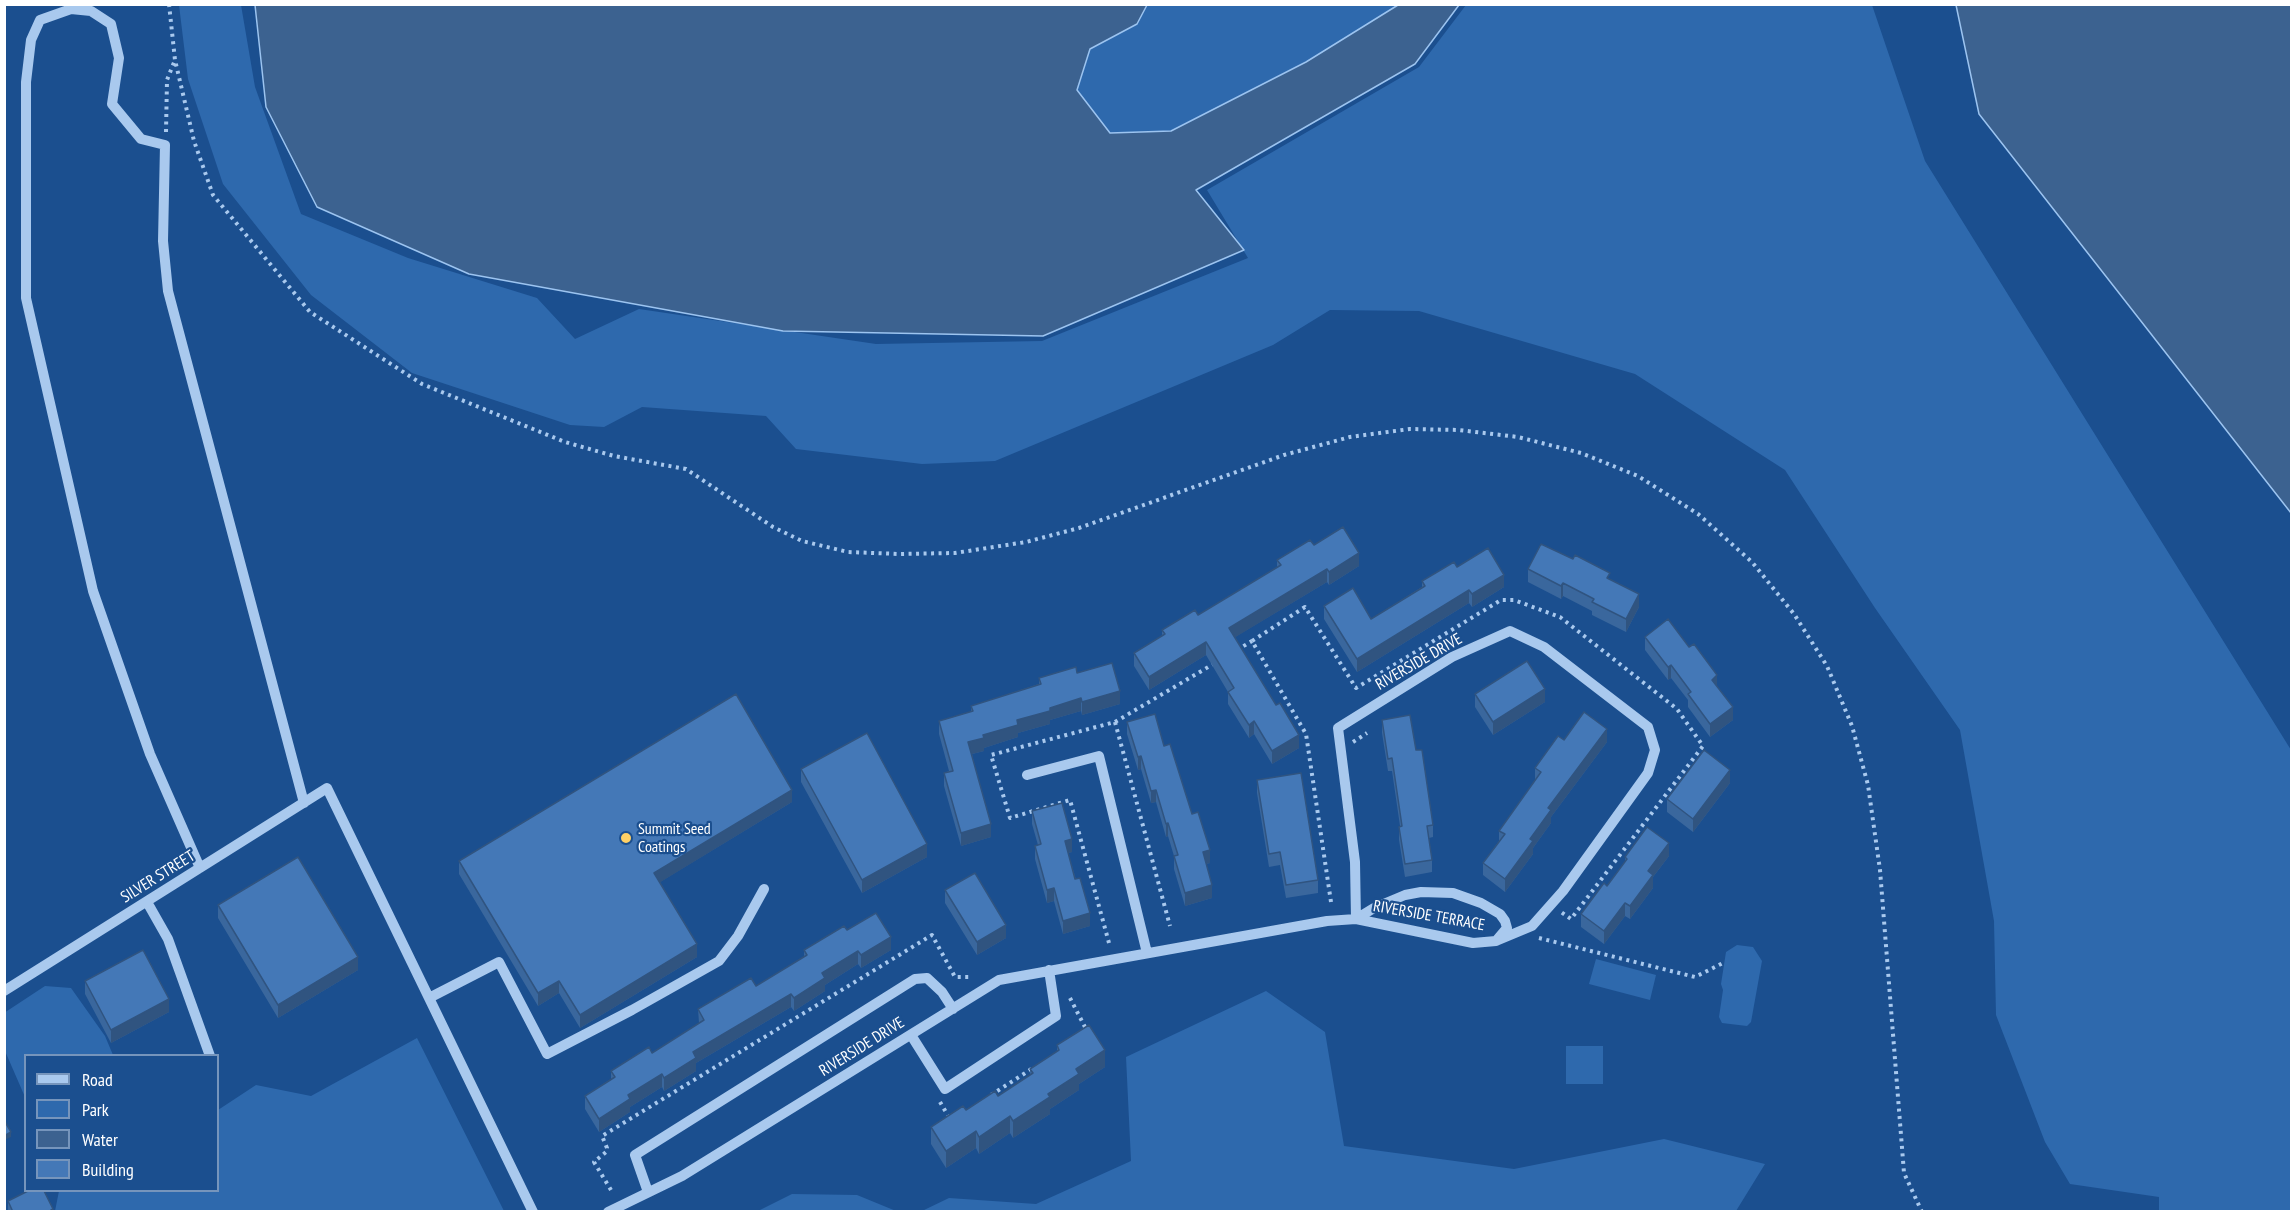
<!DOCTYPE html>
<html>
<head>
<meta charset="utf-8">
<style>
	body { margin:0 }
	#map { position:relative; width:2296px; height:1216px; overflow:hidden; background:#1b4f8f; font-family:"PT Sans Narrow",sans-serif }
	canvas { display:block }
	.frame { position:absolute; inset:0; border:6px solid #fff; pointer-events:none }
	.legend { position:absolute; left:24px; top:1054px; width:195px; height:138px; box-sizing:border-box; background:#1b4f8f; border:2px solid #7695bc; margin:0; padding:8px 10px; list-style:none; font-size:18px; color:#fff }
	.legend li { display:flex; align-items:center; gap:12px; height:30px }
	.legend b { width:30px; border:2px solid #7695bc }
</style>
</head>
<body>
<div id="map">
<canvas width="2296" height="1216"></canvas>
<div class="frame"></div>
<ul class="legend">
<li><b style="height:8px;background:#a9c9ee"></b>Road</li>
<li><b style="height:16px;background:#2e69ad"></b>Park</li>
<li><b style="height:16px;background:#3c6290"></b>Water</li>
<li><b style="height:16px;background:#4478b7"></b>Building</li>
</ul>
</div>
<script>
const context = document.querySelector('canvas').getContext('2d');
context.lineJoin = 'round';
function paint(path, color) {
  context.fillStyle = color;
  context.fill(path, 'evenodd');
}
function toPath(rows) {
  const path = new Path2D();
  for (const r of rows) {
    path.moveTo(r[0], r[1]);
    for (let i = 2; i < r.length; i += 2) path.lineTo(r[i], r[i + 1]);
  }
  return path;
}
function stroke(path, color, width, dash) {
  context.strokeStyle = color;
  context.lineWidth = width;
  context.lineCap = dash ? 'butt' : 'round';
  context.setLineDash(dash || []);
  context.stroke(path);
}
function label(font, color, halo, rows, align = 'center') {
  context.font = font + ' "PT Sans Narrow",sans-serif';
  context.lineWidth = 4.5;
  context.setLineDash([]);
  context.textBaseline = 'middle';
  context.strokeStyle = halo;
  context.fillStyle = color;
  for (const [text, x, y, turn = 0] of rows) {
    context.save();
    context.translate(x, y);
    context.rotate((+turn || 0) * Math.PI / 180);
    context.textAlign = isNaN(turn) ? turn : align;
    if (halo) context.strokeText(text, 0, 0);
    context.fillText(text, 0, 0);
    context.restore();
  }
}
const green = toPath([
	[179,5,241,5,255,87,301,214,408,258,537,298,575,339,639,309,876,344,1042,341,1248,258,1207,190,1419,67,1466,5,1872,5,1925,161,2291,750,2291,1211,2159,1211,2159,1197,2070,1184,2045,1142,1996,1015,1994,921,1960,730,1875,608,1785,470,1635,374,1419,311,1330,310,1273,345,995,461,922,464,796,449,766,416,642,407,604,427,570,425,412,373,311,295,223,184,188,79],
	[1147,5,1398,5,1306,62,1171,131,1110,133,1077,90,1090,49,1137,24],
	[1737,945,1753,947,1762,961,1751,1022,1747,1026,1722,1023,1719,1017,1723,990,1721,984,1726,952],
	[1596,959,1656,975,1650,1000,1589,984],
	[45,986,71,988,105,1036,113,1055,26,1056,25,1097,5,1051,4,1013],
	[1266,991,1325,1032,1344,1146,1514,1169,1664,1139,1765,1164,1736,1211,922,1211,949,1198,1036,1204,1131,1161,1126,1057],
	[417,1038,504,1211,55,1211,59,1191,218,1190,218,1110,256,1085,311,1096],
	[1566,1046,1603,1046,1603,1084,1566,1084],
	[792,1194,857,1195,896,1211,758,1211]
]);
const water = toPath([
	[255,5,1147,5,1137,24,1090,49,1077,90,1110,133,1171,131,1306,62,1398,5,1459,5,1415,64,1196,190,1244,250,1043,336,783,331,469,274,317,207,266,107,255,5],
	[1956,5,2291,5,2291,513,1979,114,1956,5]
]);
const path = toPath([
	[169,4,175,60,194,141,213,195,310,312,422,384,565,442,614,456,686,469,773,527,802,541,848,552,899,554,955,553,1026,542,1079,528,1284,455,1350,437,1410,429,1459,430,1518,437,1581,453,1638,476,1698,514,1752,562,1794,614,1827,666,1852,726,1868,785,1880,870,1904,1173,1922,1212],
	[166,132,167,80,175,60],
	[1237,650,1252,641],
	[1115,722,1170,926],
	[1353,742,1367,733],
	[1331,902,1306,734,1252,641,1305,607,1356,688,1501,600,1514,600,1560,617,1677,709,1703,746,1571,919,1561,912],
	[1539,938,1695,977,1725,962],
	[1109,943,1070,800,1010,818,991,755,1115,722,1215,663],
	[1070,998,1087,1031],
	[991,1095,1033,1068],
	[940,1102,950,1119],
	[611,1190,594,1162,606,1152,607,1148,602,1136,932,935,955,977,969,977]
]);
const minor = toPath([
	[1027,775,1099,756,1147,953],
	[200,868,150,754,93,591,26,298,26,82,31,40,40,20,71,9,91,11,111,24,119,58,112,104,141,139,165,145,163,241,168,291,304,803],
	[1421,892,1453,893,1481,903,1500,914,1505,921,1507,928,1496,941,1473,943,1356,919,1374,908,1405,895,1421,892],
	[147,902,168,939,210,1056],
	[4,991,327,788,533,1212],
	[429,998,499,962,547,1054,632,1010,719,961,738,936,764,889],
	[911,1035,945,1089,1056,1016,1049,970],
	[648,1192,635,1155,915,979,927,978,942,992,953,1009],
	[608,1212,682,1176,999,980,1327,921,1356,919,1355,862,1338,728,1452,657,1510,631,1544,647,1648,727,1655,750,1648,773,1563,891,1532,926,1496,941]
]);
const wall = toPath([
	[1314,545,1359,566,1329,585,1327,582,1235,637,1299,748,1272,764,1254,734,1249,738,1228,704,1228,692,1206,655,1149,690,1134,666,1134,653,1162,636,1162,630,1198,615,1277,567,1277,560],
	[1457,567,1504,587,1472,607,1469,603,1357,672,1324,619,1324,606,1371,619,1422,587,1422,581],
	[1528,569,1610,579,1639,607,1626,632,1592,615,1592,611,1563,596,1561,599,1528,582],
	[1645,637,1689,647,1717,687,1733,720,1710,737,1688,707,1688,700,1671,678,1668,680,1645,650],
	[1077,673,1120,704,1082,715,1081,711,1050,720,1050,724,1018,733,1018,737,984,748,984,751,972,754,991,837,961,846,944,786,944,773,949,771,939,734,939,721,971,712,971,706,1039,684,1039,678],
	[1475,694,1545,702,1493,735,1475,707],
	[1382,720,1416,750,1433,825,1433,837,1429,838,1432,860,1432,872,1405,877,1399,840,1399,827,1400,826,1392,771,1388,771,1382,733],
	[1127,722,1164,746,1192,814,1210,863,1206,864,1212,898,1185,906,1174,869,1174,856,1168,836,1166,837,1156,802,1151,803,1141,769,1138,770,1127,734],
	[1564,740,1607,742,1551,817,1551,823,1533,848,1533,854,1505,892,1483,875,1483,863,1499,841,1499,831,1535,780,1535,768],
	[801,769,927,857,862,893,801,782],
	[1257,780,1318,880,1318,893,1286,898,1280,865,1269,867,1257,793],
	[1730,783,1693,832,1667,812,1667,799],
	[792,802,660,882,697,957,580,1028,559,993,538,1006,459,874,459,861],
	[1032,811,1072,852,1068,853,1090,926,1063,934,1054,901,1047,903,1035,859,1035,846,1038,845,1032,824],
	[1669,856,1653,877,1653,888,1630,919,1625,916,1604,944,1581,927,1581,914,1607,886,1625,862,1625,857],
	[945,890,1006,938,977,955,945,903],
	[218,905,358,970,278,1018,218,918],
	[847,930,891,950,861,968,858,964,825,985,825,991,794,1011,791,1007,696,1063,696,1071,664,1091,662,1087,630,1107,630,1112,599,1132,585,1109,585,1096,611,1079,611,1071,652,1053,699,1023,698,1009,756,986,804,957,804,950],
	[85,981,169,1012,111,1043,85,994],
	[1057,1045,1105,1067,1079,1084,1079,1090,1050,1109,1050,1114,1013,1138,1010,1133,979,1154,976,1148,946,1168,931,1144,931,1127,998,1096,1030,1075,1030,1069,1057,1052],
	[8,1201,53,1212,9,1212,8,1210]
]);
const shadedWall = toPath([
	[1359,553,1359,566,1329,585,1329,572],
	[1327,569,1327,582,1229,641,1229,628],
	[1504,575,1504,587,1472,607,1472,594],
	[1563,583,1563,596,1561,599,1561,586],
	[1469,590,1469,603,1357,672,1357,659],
	[1639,594,1639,607,1626,632,1626,619],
	[1206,642,1206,655,1149,690,1149,677],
	[1671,665,1671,678,1668,680,1668,667],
	[1717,675,1717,688,1712,680],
	[1545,689,1545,702,1493,735,1493,722],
	[1120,691,1120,704,1082,715,1082,702],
	[1081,698,1081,711,1050,720,1050,724,1018,733,1018,737,984,748,984,751,968,755,968,742,1017,720,1050,708],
	[1733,707,1733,720,1710,737,1710,724],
	[1254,721,1254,734,1249,738,1249,725],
	[1607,729,1607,742,1551,817,1551,823,1533,848,1533,854,1505,892,1505,879,1548,808],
	[1299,735,1299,748,1272,764,1272,751],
	[1141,756,1141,769,1138,770,1138,757],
	[1730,770,1730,783,1693,832,1693,819],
	[792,790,792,802,654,886,654,873],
	[1156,790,1156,802,1151,803,1151,791],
	[1168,823,1168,836,1166,837,1166,824],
	[991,824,991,837,961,846,961,833],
	[1072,839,1072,852,1065,854,1065,841],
	[1669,843,1669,856,1653,877,1653,888,1630,919,1630,906,1648,871],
	[927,844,927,857,862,893,862,880],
	[1210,850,1210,863,1203,865,1203,852],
	[1212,885,1212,898,1185,906,1185,893],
	[1054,888,1054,901,1047,903,1047,890],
	[1625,903,1625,916,1604,944,1604,931],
	[1090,913,1090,926,1063,934,1063,921],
	[1006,925,1006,938,977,955,977,942],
	[891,937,891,950,861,968,861,955],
	[697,944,697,957,580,1028,580,1015],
	[858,951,858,964,825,985,825,991,794,1011,794,998,822,973],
	[358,957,358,970,278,1018,278,1005],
	[559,981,559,993,538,1006,538,993],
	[791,994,791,1007,696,1063,696,1071,664,1091,664,1078,693,1052],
	[169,999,169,1012,111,1043,111,1030],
	[1105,1050,1105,1067,1079,1084,1079,1090,1050,1109,1050,1114,1013,1138,1013,1121,1048,1094,1076,1069],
	[662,1074,662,1087,630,1107,630,1112,599,1132,599,1119,628,1095],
	[1010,1116,1010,1133,979,1154,979,1137],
	[976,1131,976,1148,946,1168,946,1151],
	[11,1132,11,1137,4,1140,4,1136]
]);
const building = toPath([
	[1343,527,1359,553,1329,572,1327,569,1229,628,1276,705,1280,703,1299,735,1272,751,1254,721,1249,725,1228,692,1234,688,1206,642,1149,677,1134,653,1165,634,1162,630,1195,610,1198,615,1281,565,1277,560,1310,540,1314,545,1343,527],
	[1541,544,1573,559,1575,555,1610,573,1607,578,1639,594,1626,619,1592,602,1594,599,1563,583,1561,586,1528,569,1541,544],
	[1488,548,1504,575,1472,594,1469,590,1357,659,1324,606,1353,588,1371,619,1425,586,1422,581,1454,562,1457,567,1488,548],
	[1668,619,1689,647,1694,644,1717,675,1712,680,1733,707,1710,724,1688,694,1691,692,1671,665,1668,667,1645,637,1668,619],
	[1527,661,1545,689,1493,722,1475,694,1527,661],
	[1112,663,1120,691,1082,702,1081,698,1050,708,1050,711,1017,720,1018,725,983,735,984,738,968,742,991,824,961,833,944,773,953,771,939,721,973,711,971,706,1041,684,1039,678,1076,667,1077,673,1112,663],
	[736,694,792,790,654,873,697,944,580,1015,559,981,538,993,459,861,736,694],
	[1584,712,1607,729,1548,808,1551,810,1530,839,1533,841,1505,879,1483,863,1505,834,1499,831,1541,772,1535,768,1558,736,1564,740,1584,712],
	[1155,714,1164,746,1170,744,1192,814,1198,812,1210,850,1203,852,1212,885,1185,893,1174,856,1178,855,1168,823,1166,824,1156,790,1151,791,1141,756,1138,757,1127,722,1155,714],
	[1410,715,1416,750,1422,750,1433,825,1427,826,1432,860,1405,864,1399,827,1402,826,1392,758,1388,759,1382,720,1410,715],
	[867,733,927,844,862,880,801,769,867,733],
	[1704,750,1730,770,1693,819,1667,799,1704,750],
	[1301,773,1318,880,1286,885,1280,852,1269,854,1257,780,1301,773],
	[1062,803,1072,839,1065,841,1075,879,1080,878,1090,913,1063,921,1054,888,1047,890,1035,846,1041,844,1032,811,1062,803],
	[1647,827,1669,843,1648,871,1653,875,1630,906,1625,903,1604,931,1581,914,1604,883,1607,886,1627,859,1625,857,1647,827],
	[298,857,358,957,278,1005,218,905,298,857],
	[975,873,1006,925,977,942,945,890,975,873],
	[876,913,891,937,861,955,858,951,822,973,825,978,794,998,791,994,693,1052,696,1058,664,1078,662,1074,628,1095,630,1099,599,1119,585,1096,615,1077,611,1071,649,1047,652,1053,704,1020,698,1009,751,978,756,986,807,955,804,950,844,926,847,930,876,913],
	[143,950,169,999,111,1030,85,981,143,950],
	[1089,1025,1105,1050,1076,1069,1079,1074,1048,1094,1050,1097,1013,1121,1010,1116,979,1137,976,1131,946,1151,931,1127,963,1106,966,1110,995,1091,998,1096,1033,1073,1030,1069,1059,1050,1057,1045,1089,1025],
	[4,1120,11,1132,4,1136,4,1120],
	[28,1191,44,1191,53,1209,48,1212,13,1212,8,1201,28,1191]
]);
const markers = [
	[626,838,6,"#ffd166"]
];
const streetNames = [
	["RIVERSIDE DRIVE",1419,662,-30],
	["SILVER STREET",158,877,-32],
	["RIVERSIDE TERRACE",1429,916,10],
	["RIVERSIDE DRIVE",862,1047,-32]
];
const poiNames = [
	["Summit Seed",638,829],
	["Coatings",638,847]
];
paint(green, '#2e69ad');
paint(water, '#3c6290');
stroke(water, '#9cc4f0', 1.5);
stroke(path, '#a9c9ee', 4, [3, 4.5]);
stroke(minor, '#a9c9ee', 10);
paint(wall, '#3a679d');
paint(shadedWall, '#305480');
paint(building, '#4478b7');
stroke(building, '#305480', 1.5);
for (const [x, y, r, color] of markers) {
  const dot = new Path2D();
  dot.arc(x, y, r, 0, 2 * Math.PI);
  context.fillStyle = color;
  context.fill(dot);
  stroke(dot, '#1b4f8f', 2);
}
label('16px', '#fff', '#1b4f8f', streetNames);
label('16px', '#fff', '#1b4f8f', poiNames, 'left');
</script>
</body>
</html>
